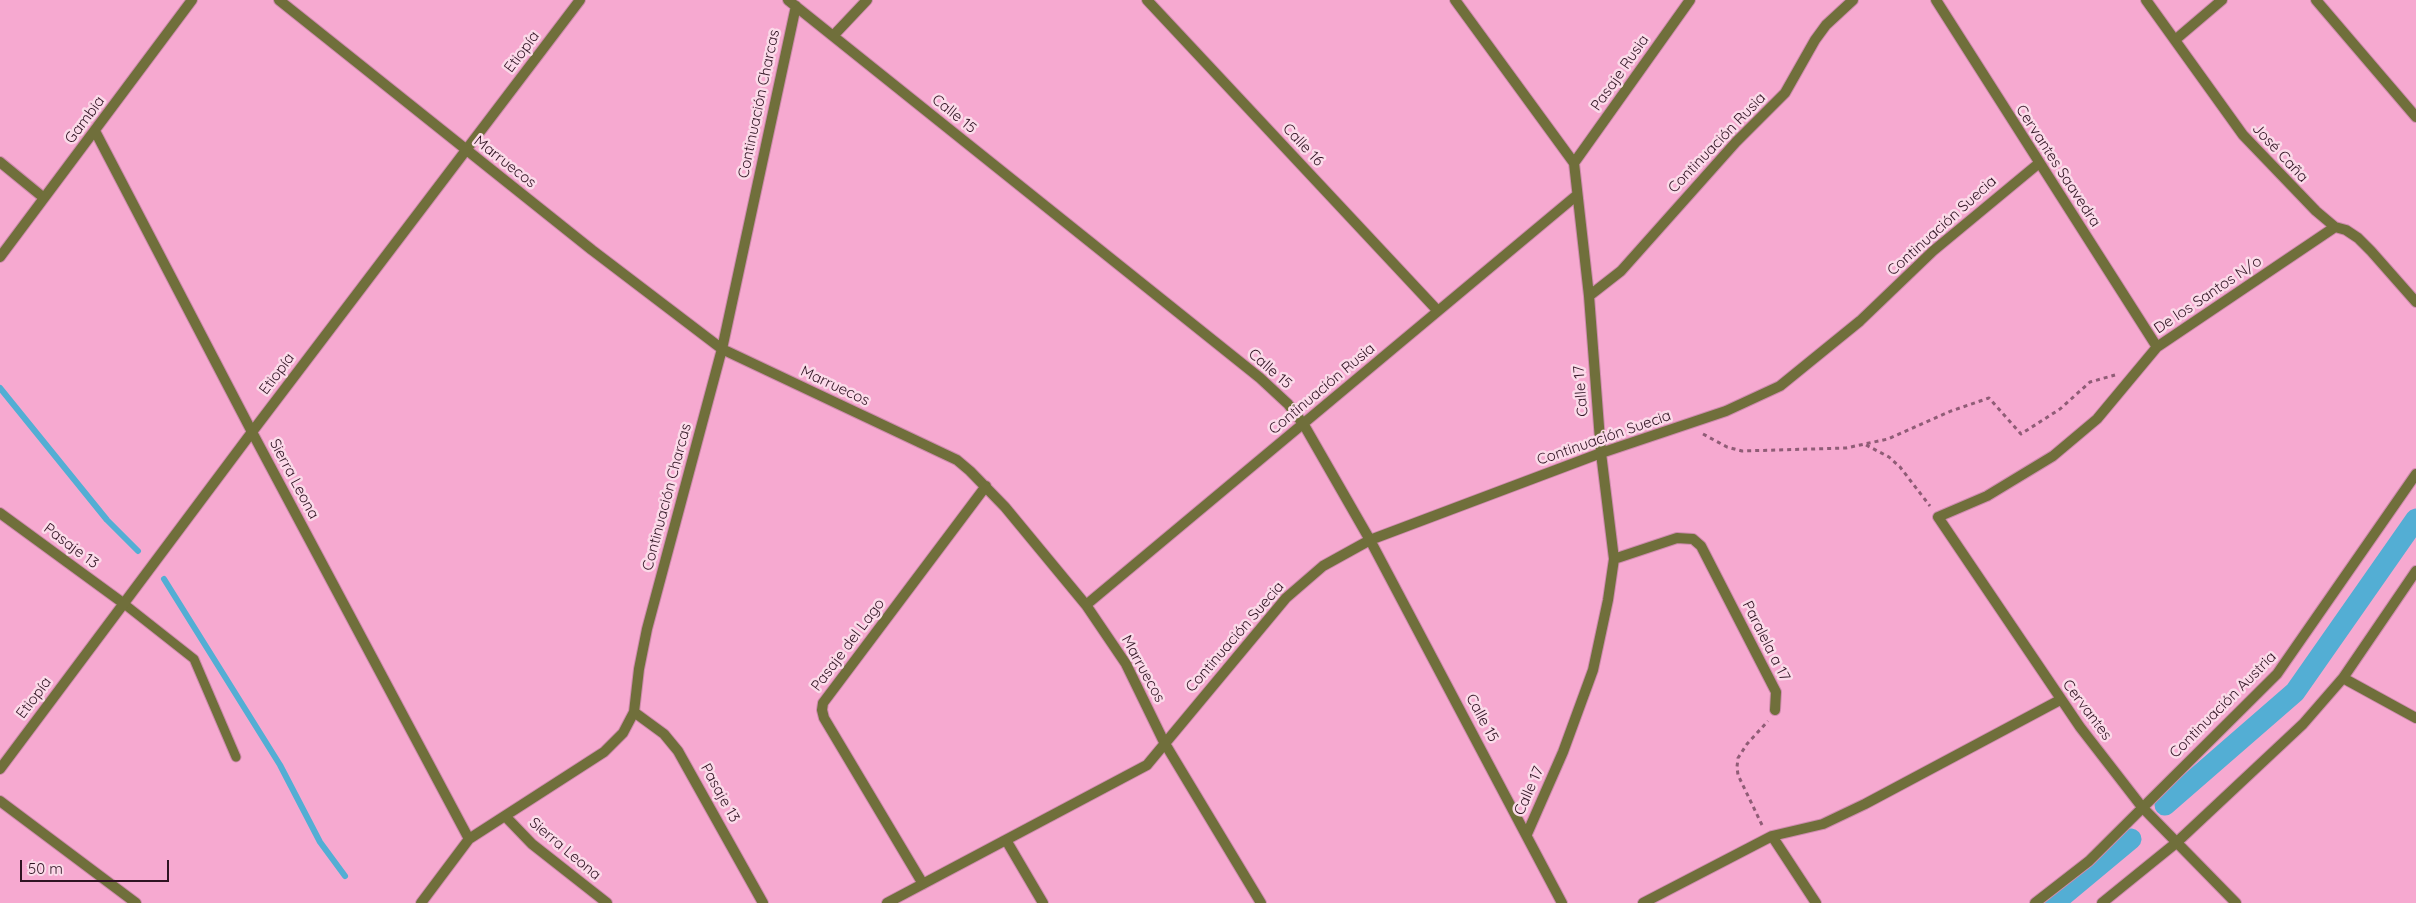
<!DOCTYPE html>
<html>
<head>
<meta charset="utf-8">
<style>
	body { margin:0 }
	#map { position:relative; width:2416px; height:903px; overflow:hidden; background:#f6a9d0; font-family:Quicksand,sans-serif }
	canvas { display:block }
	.scale { position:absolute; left:20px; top:860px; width:149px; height:22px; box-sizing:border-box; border:2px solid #2f1322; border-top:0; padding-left:6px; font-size:15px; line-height:18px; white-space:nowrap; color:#2f1322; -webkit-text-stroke:4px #fbdae9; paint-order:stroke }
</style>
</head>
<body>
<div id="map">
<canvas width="2416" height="903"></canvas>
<div class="scale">50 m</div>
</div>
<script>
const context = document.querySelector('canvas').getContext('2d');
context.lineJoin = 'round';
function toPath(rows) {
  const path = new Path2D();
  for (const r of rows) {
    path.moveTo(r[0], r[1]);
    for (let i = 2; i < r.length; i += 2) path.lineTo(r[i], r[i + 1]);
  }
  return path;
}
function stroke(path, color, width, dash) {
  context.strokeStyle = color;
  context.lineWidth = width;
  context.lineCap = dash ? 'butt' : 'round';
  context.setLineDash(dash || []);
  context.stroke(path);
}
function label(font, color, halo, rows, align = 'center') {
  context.font = font + ' Quicksand,sans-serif';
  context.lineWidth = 5;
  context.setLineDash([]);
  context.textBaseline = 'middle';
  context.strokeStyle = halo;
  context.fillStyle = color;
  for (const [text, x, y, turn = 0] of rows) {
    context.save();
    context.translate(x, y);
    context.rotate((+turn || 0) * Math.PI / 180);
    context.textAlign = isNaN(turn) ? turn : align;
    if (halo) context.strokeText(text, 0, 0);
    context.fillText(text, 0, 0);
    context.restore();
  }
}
const stream = toPath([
	[0,388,107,520,138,551],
	[164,579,280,765,320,842,345,876]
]);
const canal = toPath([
	[2165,805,2295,692,2416,519],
	[2054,903,2131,839]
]);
const path = toPath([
	[1703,434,1727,447,1742,451,1846,448,1888,439,1951,411,1989,398,2021,434,2060,409,2090,382,2115,375],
	[1866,445,1889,457,1900,467,1930,506],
	[1762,825,1738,775,1737,767,1738,758,1747,744,1768,721]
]);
const lane = toPath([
	[123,603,194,659,236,757]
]);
const street = toPath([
	[279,0,592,250,722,349,957,460,970,471,1005,507,1086,605,1126,664,1164,742,1261,903],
	[788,0,1260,378,1288,404,1304,425,1370,540,1562,903],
	[1147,0,1437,310],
	[1455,0,1574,163,1589,296,1601,453,1614,559,1608,600,1593,670,1563,752,1527,834],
	[1936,0,2157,347],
	[2146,0,2243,135,2316,211,2335,227,2346,230,2358,238,2371,251,2416,302],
	[2316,0,2416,117],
	[833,36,867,0],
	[2175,40,2222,0],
	[95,131,252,432,469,839],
	[0,162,44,198],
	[1574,163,1690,0],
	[0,257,192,0],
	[1589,296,1621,271,1736,142,1785,93,1815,40,1826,25,1853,0],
	[0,513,123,603],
	[1614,559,1677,538,1693,539,1701,546,1776,692,1775,710],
	[1086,605,1577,195],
	[2343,678,2416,718],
	[634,712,664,734,678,751,763,903],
	[0,769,252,432,580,0],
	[0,801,136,903],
	[505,816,532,844,607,903],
	[1772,836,1816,903],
	[1006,840,1043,903],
	[923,884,824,718,822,710,823,703,986,486],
	[421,903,469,839,604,752,623,733,634,712,639,669,647,629,722,349,796,6],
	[887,903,1147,765,1286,598,1323,566,1370,540,1601,453,1726,411,1780,386,1860,321,1933,251,2038,164],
	[1643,903,1772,836,1823,824,1865,804,2060,700],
	[2035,903,2089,861,2277,674,2416,474],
	[2102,903,2176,843,2303,724,2343,678,2416,571],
	[2236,903,2142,807,2080,727,1938,517,1987,496,2053,456,2097,419,2157,347,2335,227]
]);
const streetNames = [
	["Etiopía",522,52,-53],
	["Pasaje Rusia",1620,73,-55],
	["Continuación Charcas",759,104,-78],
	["Calle 15",954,114,39],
	["Gambia",85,120,-53],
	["Continuación Rusia",1717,143,-46],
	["Calle 16",1303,145,47],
	["José Caña",2280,153,47],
	["Marruecos",505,162,38],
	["Cervantes Saavedra",2058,166,57],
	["Continuación Suecia",1942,226,-42],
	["De los Santos N/o",2208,295,-34],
	["Calle 15",1270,369,41],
	["Etiopía",277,374,-53],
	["Marruecos",835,386,25],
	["Continuación Rusia",1322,389,-40],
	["Calle 17",1581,391,-95],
	["Continuación Suecia",1604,438,-19],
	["Sierra Leona",294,479,62],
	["Continuación Charcas",667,497,-75],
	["Pasaje 13",71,546,37],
	["Continuación Suecia",1235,637,-49],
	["Paralela a 17",1766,641,63],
	["Pasaje del Lago",848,645,-53],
	["Marruecos",1143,669,61],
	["Etiopía",34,698,-53],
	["Continuación Austria",2223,705,-45],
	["Cervantes",2087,710,53],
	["Calle 15",1482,718,62],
	["Calle 17",1529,791,-66],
	["Pasaje 13",720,793,61],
	["Sierra Leona",565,849,40]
];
stroke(stream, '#53aed4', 6);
stroke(canal, '#53aed4', 21);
stroke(lane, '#ce8bad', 11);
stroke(street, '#ce8bad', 12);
stroke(path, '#8f5c76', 3, [4, 4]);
stroke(lane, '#706f3b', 9);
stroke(street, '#706f3b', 10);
label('15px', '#2f1322', '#fbdae9', streetNames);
</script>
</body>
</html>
